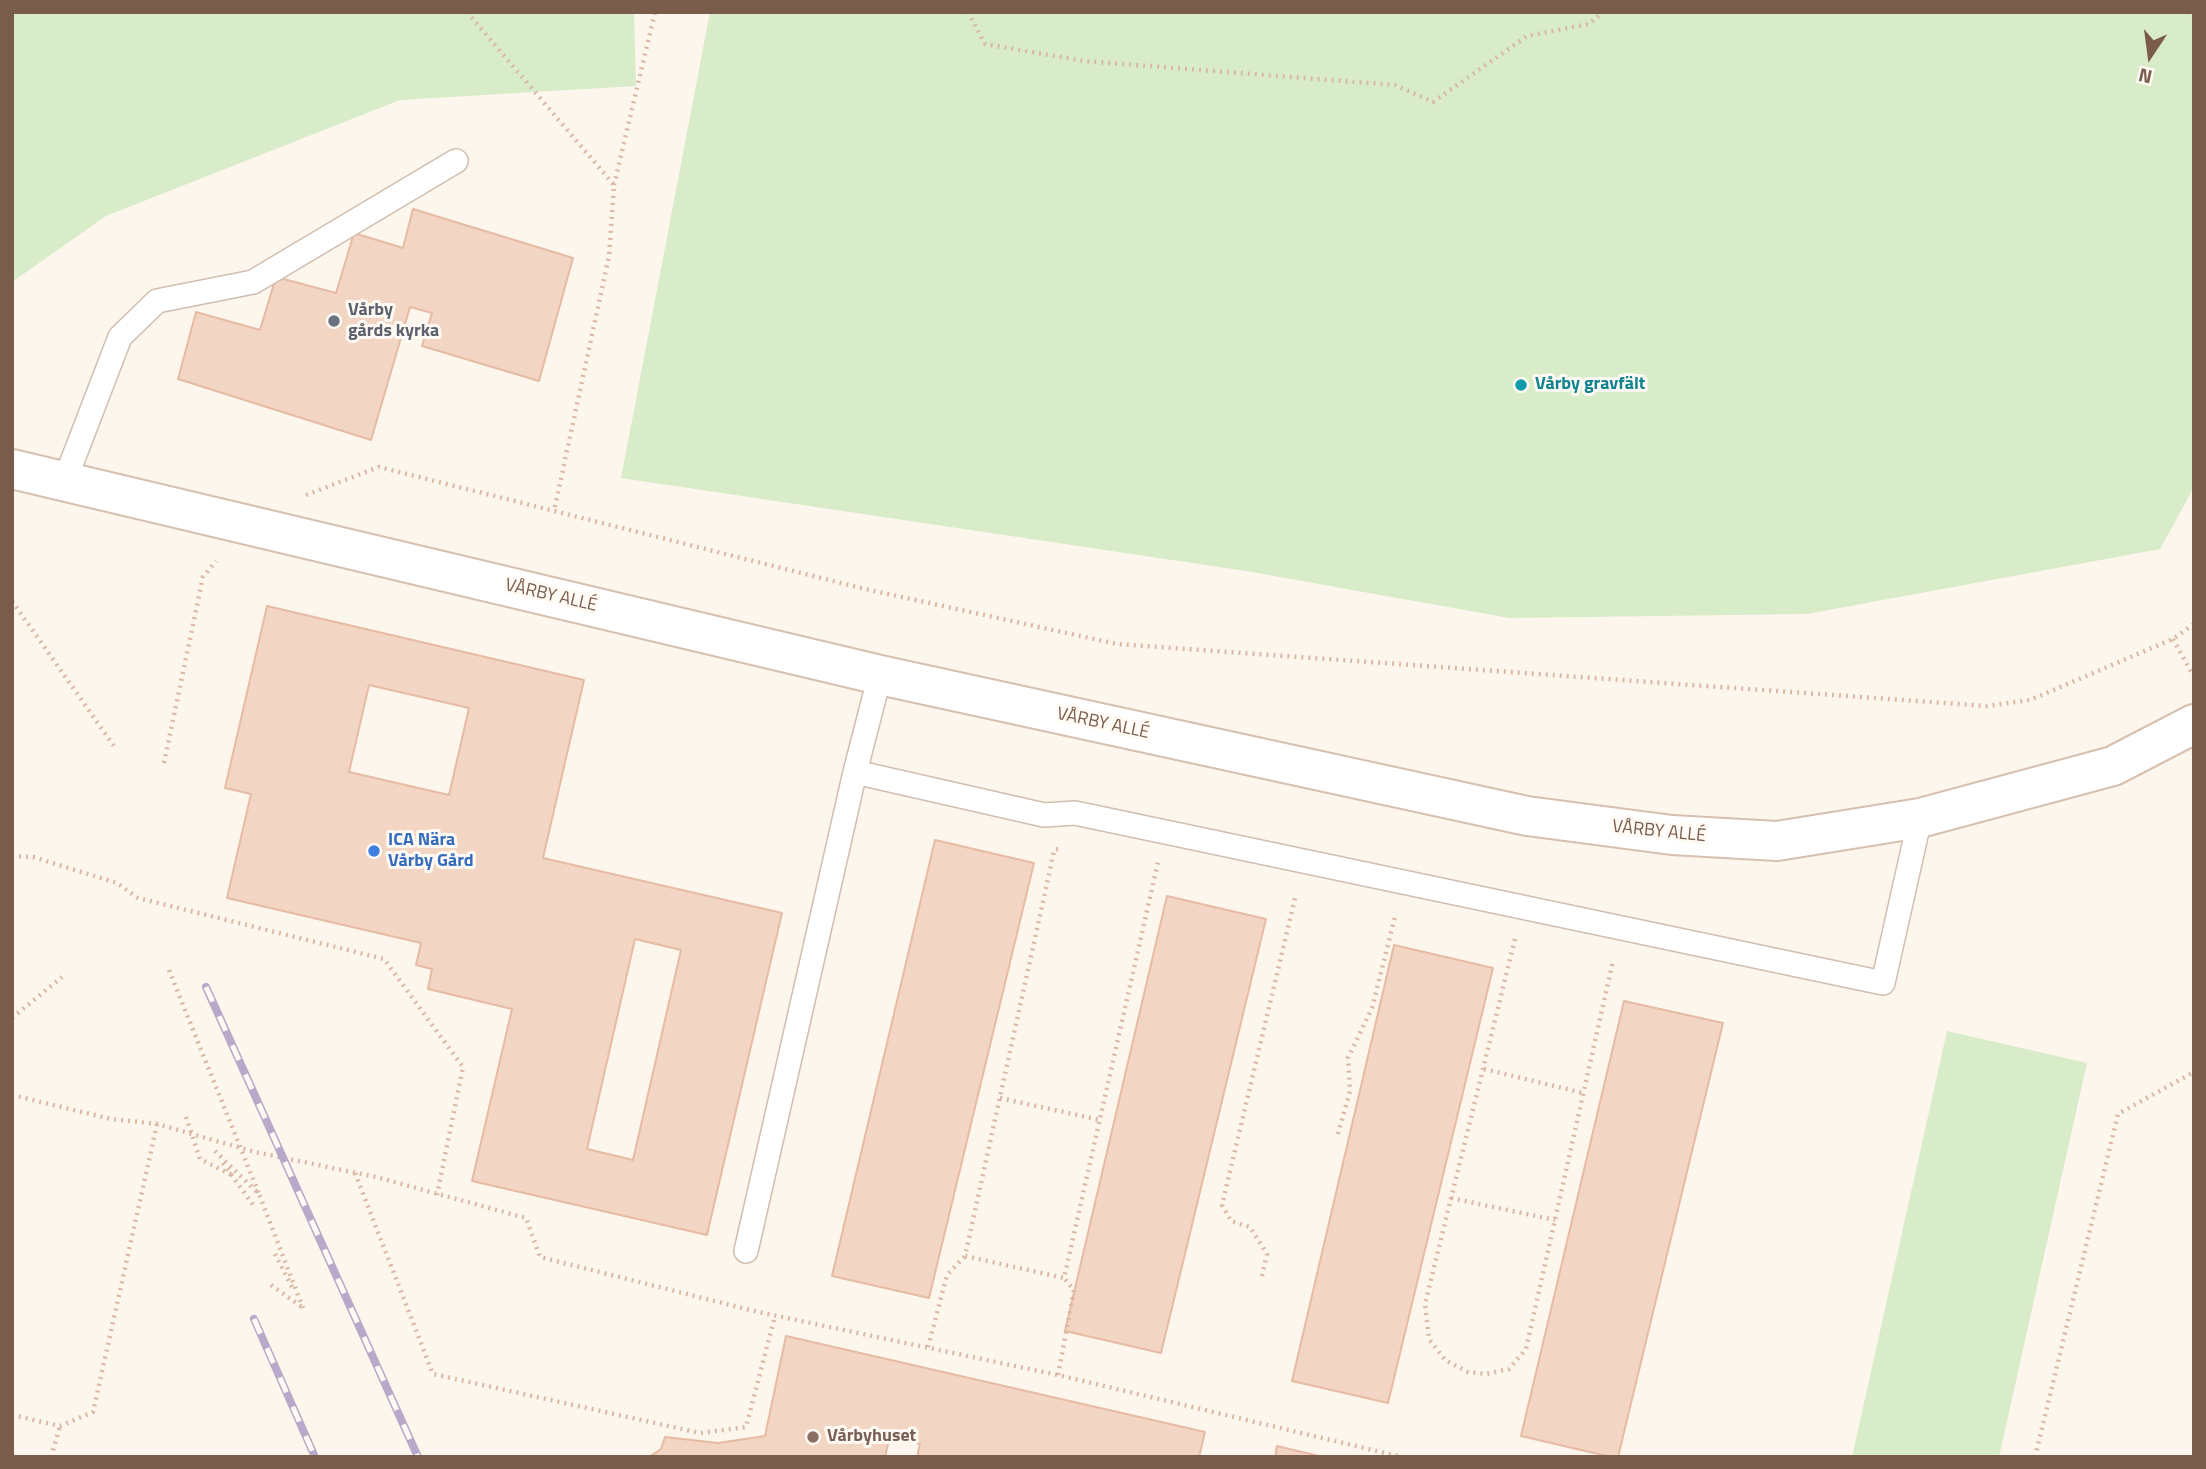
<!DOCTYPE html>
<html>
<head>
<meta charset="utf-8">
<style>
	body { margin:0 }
	#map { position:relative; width:2206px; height:1469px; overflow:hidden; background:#fdf6ec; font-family:"Titillium Web",sans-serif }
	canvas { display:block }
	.frame { position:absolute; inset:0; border:14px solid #7a5c4d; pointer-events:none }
	.north { position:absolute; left:2115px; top:21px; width:70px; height:70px; -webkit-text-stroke:5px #fffaf3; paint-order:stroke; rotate:193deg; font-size:19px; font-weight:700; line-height:28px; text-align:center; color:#7a5c4d }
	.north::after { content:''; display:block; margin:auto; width:24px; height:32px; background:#7a5c4d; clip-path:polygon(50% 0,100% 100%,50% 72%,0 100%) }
</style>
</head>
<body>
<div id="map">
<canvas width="2206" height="1469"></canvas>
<div class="frame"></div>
<div class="north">N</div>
</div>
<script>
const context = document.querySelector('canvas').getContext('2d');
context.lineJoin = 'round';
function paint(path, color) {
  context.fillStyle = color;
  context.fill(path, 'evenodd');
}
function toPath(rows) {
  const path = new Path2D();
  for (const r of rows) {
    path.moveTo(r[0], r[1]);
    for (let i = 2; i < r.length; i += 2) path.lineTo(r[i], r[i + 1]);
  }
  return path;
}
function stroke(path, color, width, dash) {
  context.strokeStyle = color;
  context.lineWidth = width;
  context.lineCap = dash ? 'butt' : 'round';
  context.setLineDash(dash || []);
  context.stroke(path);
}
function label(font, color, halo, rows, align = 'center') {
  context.font = font + ' "Titillium Web",sans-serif';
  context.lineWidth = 6;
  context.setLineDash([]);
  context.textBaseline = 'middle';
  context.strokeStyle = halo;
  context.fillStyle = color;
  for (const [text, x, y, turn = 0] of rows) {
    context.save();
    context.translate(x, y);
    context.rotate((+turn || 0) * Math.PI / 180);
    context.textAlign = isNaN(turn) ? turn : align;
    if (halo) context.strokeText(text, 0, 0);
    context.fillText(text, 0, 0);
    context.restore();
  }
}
const green = toPath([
	[12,12,634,12,636,86,400,100,106,216,12,282],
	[710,12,2194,12,2194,487,2160,549,1807,614,1509,618,1246,571,621,478],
	[1947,1031,2087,1063,1999,1457,1852,1457]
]);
const building = toPath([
	[413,209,573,258,539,381,422,346,432,313,410,307,371,440,178,379,196,312,260,330,276,277,336,293,354,233,403,248,413,209],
	[267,606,584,680,543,858,782,913,707,1235,472,1181,512,1009,428,989,432,969,416,965,421,943,227,898,251,794,225,788,267,606],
	[369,685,469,708,449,795,349,772,369,685],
	[635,939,681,950,633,1160,587,1149,635,939],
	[935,840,1034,863,929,1298,832,1276,935,840],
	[1167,896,1266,919,1161,1353,1065,1331,1167,896],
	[1394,945,1493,968,1388,1403,1292,1381,1394,945],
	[1624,1001,1723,1023,1618,1457,1611,1457,1521,1436,1624,1001],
	[786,1336,1205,1432,1199,1457,917,1457,920,1444,890,1436,885,1457,649,1457,661,1449,665,1437,718,1443,765,1436,786,1336],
	[1277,1446,1323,1457,1275,1457,1277,1446]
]);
const path = toPath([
	[467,12,614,185,609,256,554,511],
	[968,12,985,44,1084,61,1395,85,1433,102,1527,36,1589,24,1603,12],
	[2188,12,2194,18],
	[614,185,655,12],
	[306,495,379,467,865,589,1117,644,1987,706,2030,700,2173,639,2194,624],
	[12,601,116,749],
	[2173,639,2194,677],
	[164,763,203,577,216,561],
	[1058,849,1054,850,1050,870,965,1256,1064,1278,1158,862],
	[12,856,33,857,117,883,138,898,384,959,463,1067,437,1195],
	[1515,939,1425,1304,1429,1339,1445,1360,1468,1372,1486,1374,1509,1369,1526,1349,1613,961],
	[169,970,259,1194],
	[12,1018,62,977],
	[1484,1069,1583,1093],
	[12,1095,111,1119,157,1124,255,1152,376,1177,526,1218,540,1257,758,1312,1058,1375,1402,1457],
	[1000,1098,1100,1120],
	[186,1117,200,1159,232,1175],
	[1338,1134,1350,1091,1348,1058,1372,1008,1396,913],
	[215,1151,259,1194,303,1308],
	[223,1163,254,1206],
	[355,1173,433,1374,700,1433,746,1427,775,1316],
	[1451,1198,1555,1220],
	[275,1254,293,1289],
	[1262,1276,1267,1254,1250,1227,1231,1221,1222,1205,1296,894],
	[271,1285,302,1307],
	[928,1347,947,1275,965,1256],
	[1058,1375,1074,1290,1064,1278],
	[12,1415,60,1426,93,1412,157,1124],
	[51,1457,60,1426],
	[2035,1457,2118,1114,2194,1072]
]);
const lane = toPath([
	[65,480,120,337,157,301,253,282,456,161],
	[855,772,1044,815,1075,813,1883,983,1920,818],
	[746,1251,855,772,880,675]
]);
const secondary = toPath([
	[12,469,880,675,1527,816,1672,835,1777,841,1920,818,2113,766,2194,724]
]);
const rail = toPath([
	[206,987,418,1457],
	[254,1319,315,1457]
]);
const markers = [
	[334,321,7,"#6b7280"],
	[1521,385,7,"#0f9aa8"],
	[374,851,7,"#3f7fe0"],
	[813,1437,7,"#8d6e63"]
];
const worshipNames = [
	["Vårby",348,311],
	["gårds kyrka",348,332]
];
const cultureNames = [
	["Vårby gravfält",1535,385]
];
const streetNames = [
	["VÅRBY ALLÉ",551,596,13],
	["VÅRBY ALLÉ",1103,724,12],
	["VÅRBY ALLÉ",1659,832,6]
];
const shopNames = [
	["ICA Nära",388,841],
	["Vårby Gård",388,862]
];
const educationNames = [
	["Vårbyhuset",827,1437]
];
paint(green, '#d8ecc9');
paint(building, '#f3d5c3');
stroke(building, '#e6bba3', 2);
stroke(lane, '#d1beb0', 26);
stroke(secondary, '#d6c0b0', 42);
stroke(path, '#d9b8a5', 4.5, [2, 5]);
stroke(lane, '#fff', 23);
stroke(secondary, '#fff', 38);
stroke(rail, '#b9a8c9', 8);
stroke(rail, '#fffaf3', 5, [16]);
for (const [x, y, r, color] of markers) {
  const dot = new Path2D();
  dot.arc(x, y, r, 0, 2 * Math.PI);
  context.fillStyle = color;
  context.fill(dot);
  stroke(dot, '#fffaf3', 2.5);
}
label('bold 18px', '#5b616d', '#fffaf3', worshipNames, 'left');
label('bold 18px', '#0d838f', '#fffaf3', cultureNames, 'left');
label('18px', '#7a5c4d', '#fffaf3', streetNames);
label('bold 18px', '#366cbe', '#fffaf3', shopNames, 'left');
label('bold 18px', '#785e54', '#fffaf3', educationNames, 'left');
</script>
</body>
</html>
